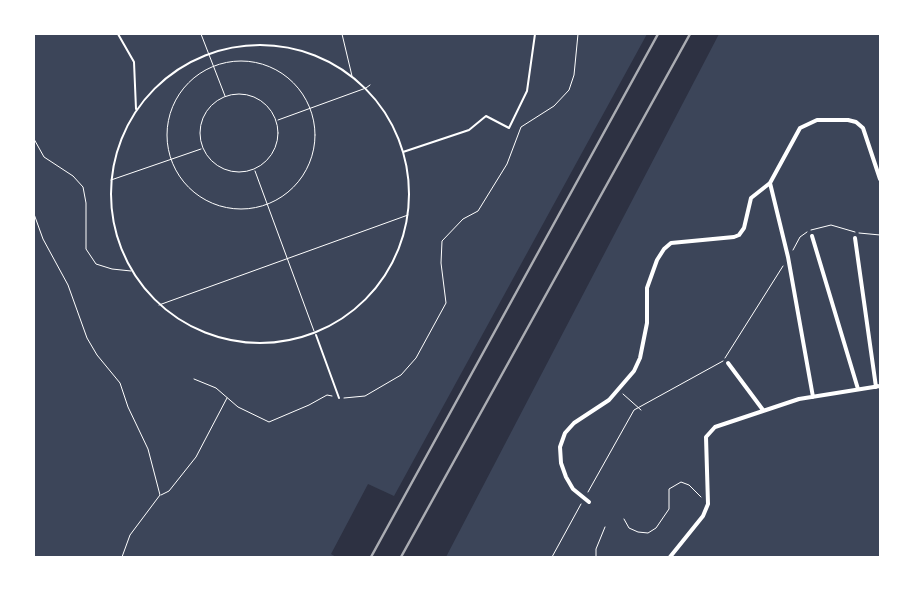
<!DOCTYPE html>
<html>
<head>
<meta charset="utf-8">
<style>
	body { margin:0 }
	#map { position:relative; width:914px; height:591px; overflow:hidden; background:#2d3142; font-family:"Alegreya Sans",sans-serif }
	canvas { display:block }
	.frame { position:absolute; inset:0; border:35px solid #fff; pointer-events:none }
</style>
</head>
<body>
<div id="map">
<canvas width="914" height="591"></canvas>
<div class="frame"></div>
</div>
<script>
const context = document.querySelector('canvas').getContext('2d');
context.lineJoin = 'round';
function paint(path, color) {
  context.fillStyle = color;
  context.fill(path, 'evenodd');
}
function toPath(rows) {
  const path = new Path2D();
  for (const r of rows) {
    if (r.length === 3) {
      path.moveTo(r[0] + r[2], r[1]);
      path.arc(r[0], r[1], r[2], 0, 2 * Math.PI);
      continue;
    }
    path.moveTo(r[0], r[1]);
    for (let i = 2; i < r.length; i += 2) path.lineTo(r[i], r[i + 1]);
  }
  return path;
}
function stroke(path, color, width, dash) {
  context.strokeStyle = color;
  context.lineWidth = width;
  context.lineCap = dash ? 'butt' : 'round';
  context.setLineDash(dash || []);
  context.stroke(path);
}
const green = toPath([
	[34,34,647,34,394,496,368,484,331,554,336,557,34,557],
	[719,34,880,34,880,557,446,557]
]);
const path = toPath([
	[201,34,225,96],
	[342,34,352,76],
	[241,135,74],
	[239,133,39],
	[278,120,366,88,370,85],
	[34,139,44,157,73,176,83,187,86,203,86,249,96,264,112,269,131,271],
	[255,171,314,331],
	[111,180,201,149],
	[34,214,43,239,68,285,87,338,97,355,120,383,128,407,148,449,160,495,130,535,122,557],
	[811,230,831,225,855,232],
	[859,233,880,235],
	[793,250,800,237,807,232],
	[159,305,408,215],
	[725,358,783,266],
	[194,379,216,388,238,407,269,422,309,405,327,395,332,396],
	[623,394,641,410],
	[344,398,365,396,401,375,416,358,446,303,441,263,442,241,463,219,478,211,507,164,521,127,554,106,569,90,574,75,578,34],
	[588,492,634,410,723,361],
	[161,495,169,491,196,457,227,398],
	[624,519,629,528,638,532,648,533,656,528,669,509,669,489,681,482,689,485,701,497],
	[552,557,581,504],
	[596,557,596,549,605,527]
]);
const service = toPath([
	[118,34,134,62,136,109],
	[260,194,149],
	[403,152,469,130,486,116,509,128,527,91,535,34],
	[316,335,339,398]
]);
const minor = toPath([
	[770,183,788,257,813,397],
	[812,236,858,389],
	[855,238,876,387],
	[728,363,763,410],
	[589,502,573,489,566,477,561,463,560,447,565,433,574,423,609,400,634,371,640,358,647,323,647,288,657,260,664,249,671,243,734,237,739,235,744,228,751,198,770,183,800,128,817,120,848,120,856,122,863,128,880,179],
	[670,557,703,516,708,504,706,437,715,427,799,399,880,386]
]);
const rail = toPath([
	[371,557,658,34],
	[401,557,690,34]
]);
paint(green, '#3c4559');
stroke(path, '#fff', 1);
stroke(service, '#fff', 2);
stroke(minor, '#fff', 4);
stroke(rail, '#abadb3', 2.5);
</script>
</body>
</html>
